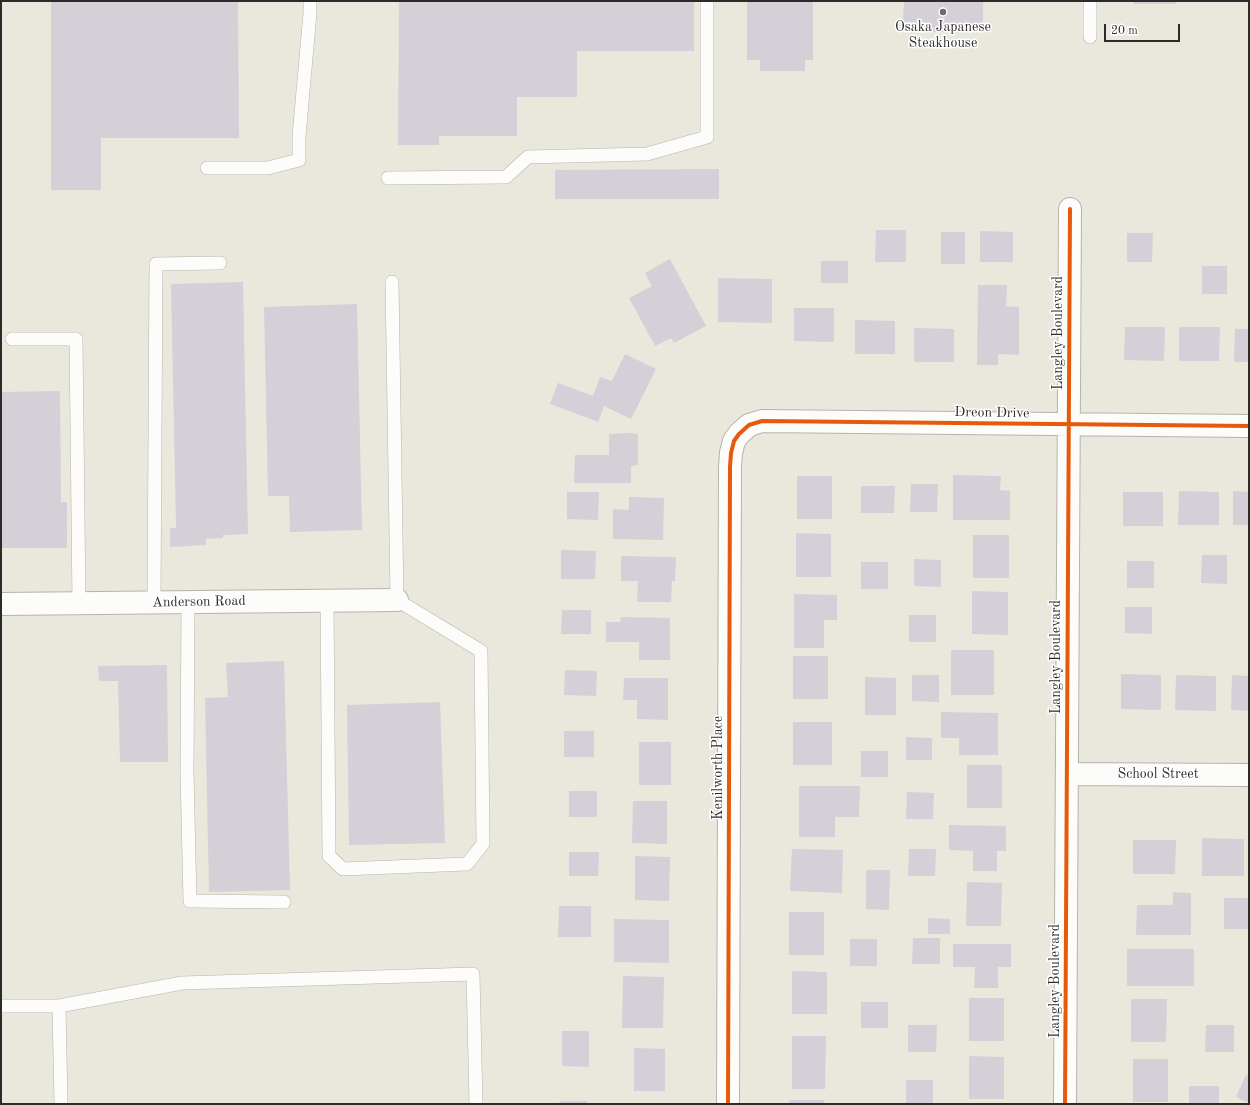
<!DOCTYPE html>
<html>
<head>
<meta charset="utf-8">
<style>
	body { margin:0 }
	#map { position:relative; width:1250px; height:1105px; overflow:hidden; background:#eae8dc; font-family:"Old Standard TT",serif }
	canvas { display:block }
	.frame { position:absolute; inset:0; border:2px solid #2b2b2b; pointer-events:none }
	.scale { position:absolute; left:1104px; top:24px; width:76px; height:18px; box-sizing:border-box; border:2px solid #2b2b2b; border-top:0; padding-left:5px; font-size:12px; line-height:14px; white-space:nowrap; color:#2b2b2b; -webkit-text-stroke:3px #fff; paint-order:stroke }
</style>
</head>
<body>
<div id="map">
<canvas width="1250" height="1105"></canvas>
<div class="frame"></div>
<div class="scale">20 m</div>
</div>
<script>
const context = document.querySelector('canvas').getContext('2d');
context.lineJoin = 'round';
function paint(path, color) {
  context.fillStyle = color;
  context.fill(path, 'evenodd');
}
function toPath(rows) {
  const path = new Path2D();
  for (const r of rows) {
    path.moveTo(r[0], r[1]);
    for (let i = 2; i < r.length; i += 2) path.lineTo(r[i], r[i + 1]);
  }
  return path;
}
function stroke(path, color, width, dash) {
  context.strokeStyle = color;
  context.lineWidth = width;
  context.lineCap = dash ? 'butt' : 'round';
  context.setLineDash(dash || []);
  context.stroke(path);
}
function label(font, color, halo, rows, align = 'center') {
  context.font = font + ' "Old Standard TT",serif';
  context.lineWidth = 3;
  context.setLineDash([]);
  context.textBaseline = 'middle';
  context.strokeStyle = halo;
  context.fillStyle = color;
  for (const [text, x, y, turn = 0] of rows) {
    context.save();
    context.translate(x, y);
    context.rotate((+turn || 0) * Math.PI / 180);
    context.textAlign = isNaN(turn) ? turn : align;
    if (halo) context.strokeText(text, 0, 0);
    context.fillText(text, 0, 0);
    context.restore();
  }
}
const building = toPath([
	[51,1,238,1,239,138,101,138,101,190,51,190],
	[399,1,694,1,694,51,577,51,577,97,517,97,517,136,439,136,439,145,398,145],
	[747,1,813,1,813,60,805,60,805,71,760,71,760,60,747,60],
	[904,1,983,1,983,27,956,26,956,32,928,32,928,23,903,22],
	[1134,1,1176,1,1176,4,1134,4],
	[719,169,719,199,555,199,555,170],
	[876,230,906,230,906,262,875,262],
	[980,231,1013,232,1013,262,980,262],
	[941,232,965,232,965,264,941,264],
	[1127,233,1153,233,1152,262,1127,262],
	[670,259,706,326,674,343,671,338,655,346,629,298,652,286,645,273],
	[821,261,848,261,848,283,821,283],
	[1202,266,1227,266,1227,294,1202,294],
	[718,278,772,279,772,323,718,322],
	[243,282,248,534,223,535,223,538,206,539,206,545,170,547,170,528,176,528,171,284],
	[978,285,1007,285,1006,306,1019,307,1019,355,998,354,998,365,977,365],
	[357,304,362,530,290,532,289,496,268,496,264,307],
	[794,308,834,308,834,342,794,341],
	[855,320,895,321,895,354,855,354],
	[1125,327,1165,327,1164,361,1124,360],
	[1179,327,1220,327,1219,361,1179,361],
	[914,328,954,329,954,362,914,362],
	[1235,329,1249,329,1249,362,1234,362],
	[625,354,656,369,631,419,604,406,598,422,550,404,558,383,593,396,600,377,612,381],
	[60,391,61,502,67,502,67,548,1,548,1,392],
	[631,433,638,434,638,465,631,466,631,483,574,483,575,455,609,455,609,434],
	[953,475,1001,476,1000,490,1010,491,1010,520,953,520],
	[797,476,832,476,832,519,797,519],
	[911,484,938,484,937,512,910,512],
	[861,486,895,486,894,513,861,513],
	[1179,491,1219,492,1219,525,1178,525],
	[1233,491,1249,492,1249,525,1233,525],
	[567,492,599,492,598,520,567,519],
	[1123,492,1163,492,1163,526,1123,526],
	[629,497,664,498,663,540,613,539,613,509,629,510],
	[796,533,831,534,831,577,796,577],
	[973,535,1009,535,1009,578,973,578],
	[561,550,596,551,595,579,561,579],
	[1202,555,1227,555,1227,584,1201,583],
	[621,556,676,557,675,581,672,581,671,602,637,602,638,581,621,581],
	[914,559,941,560,941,587,914,586],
	[1127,561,1154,561,1154,588,1127,588],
	[861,562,888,562,888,589,861,589],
	[972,591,1008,592,1008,635,972,634],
	[794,594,837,595,837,620,824,620,824,648,794,648],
	[1125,607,1152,607,1152,634,1125,633],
	[562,610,591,610,591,634,561,634],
	[909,615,936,615,936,642,909,642],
	[621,617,670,618,670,660,639,660,639,642,606,642,606,622,620,622],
	[951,650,994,650,994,695,951,695],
	[793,656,828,656,828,699,793,699],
	[284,661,290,890,209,892,205,698,228,697,226,663],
	[167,665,168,762,120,762,118,681,99,681,98,666],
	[565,670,597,671,596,696,564,695],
	[1121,674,1161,675,1161,710,1121,709],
	[912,675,939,675,939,702,912,701],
	[1176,675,1216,676,1216,711,1175,710],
	[1232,675,1249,676,1249,711,1231,710],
	[865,677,896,678,896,715,865,715],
	[624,678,668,678,668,720,637,719,637,700,623,700],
	[440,702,445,843,349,845,347,705],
	[941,712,998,713,998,755,959,755,959,738,941,738],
	[793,722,832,722,832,765,793,765],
	[564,731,594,731,594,757,564,757],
	[906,737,932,738,932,760,906,760],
	[639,742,671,742,671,785,639,785],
	[861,751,888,751,888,777,861,777],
	[967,765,1002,765,1002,808,967,808],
	[799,786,860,786,859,817,835,817,835,837,799,837],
	[569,791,597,791,597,817,569,817],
	[907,792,934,793,933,819,906,819],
	[633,801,667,801,667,844,632,843],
	[949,825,1006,826,1006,851,997,851,997,871,973,871,973,851,949,850],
	[1202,838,1244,839,1244,876,1202,876],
	[1133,840,1176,840,1175,874,1133,874],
	[792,849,843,850,842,893,790,891],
	[909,849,936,849,935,876,908,876],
	[569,852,599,852,598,876,569,876],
	[635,856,670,857,669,901,635,900],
	[866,870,890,870,889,910,866,909],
	[967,882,1002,883,1001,926,966,926],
	[1173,892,1191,893,1191,935,1136,935,1137,905,1173,905],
	[1224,898,1249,898,1249,929,1224,929],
	[559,906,591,906,591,937,558,937],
	[789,912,824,912,824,955,789,955],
	[928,918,950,919,950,934,928,934],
	[614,919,669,920,669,963,614,962],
	[913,938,940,938,940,964,912,964],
	[850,939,877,939,877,966,850,966],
	[953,944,1011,944,1011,967,998,967,998,988,974,988,975,967,953,967],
	[1127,949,1194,949,1194,986,1127,986],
	[792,971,827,972,827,1014,792,1014],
	[623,976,664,977,663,1028,622,1028],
	[969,998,1004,998,1004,1041,969,1041],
	[1131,999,1167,999,1166,1042,1131,1042],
	[861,1002,888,1002,888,1028,861,1028],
	[908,1025,937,1025,936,1052,908,1052],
	[1206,1025,1234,1025,1234,1052,1205,1052],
	[562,1031,589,1031,589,1067,562,1066],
	[792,1036,826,1036,825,1089,792,1089],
	[634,1048,665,1049,665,1091,634,1091],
	[969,1056,1004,1057,1004,1099,969,1099],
	[1133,1059,1168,1059,1168,1102,1133,1102],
	[1246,1075,1249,1076,1249,1103,1236,1097],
	[906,1080,933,1080,933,1104,906,1104],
	[1189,1086,1219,1086,1219,1104,1189,1104],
	[789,1100,824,1100,824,1104,789,1104],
	[560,1101,587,1101,587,1104,559,1104]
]);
const service = toPath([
	[1090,1,1090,37],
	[207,168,268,168,299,160,299,136,310,13,310,1],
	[388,178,506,177,528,157,647,154,707,137,707,1],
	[12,339,76,339,79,604],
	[327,601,329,856,343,869,467,864,483,844,481,651,397,600,392,282],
	[188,602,187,772,190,901,284,902],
	[154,603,156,264,220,263],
	[1,1006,59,1006,182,983,473,974,476,1104],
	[59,1006,61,1104]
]);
const minor = toPath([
	[1,604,397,600],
	[1067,774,1249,775],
	[728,1104,730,467,731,453,734,441,739,434,749,425,762,421,1249,426],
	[1065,1104,1070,209]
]);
const cycleway = toPath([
	[728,1104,730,467,731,453,734,441,739,434,749,425,762,421,1249,426],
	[1065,1104,1070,209]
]);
const markers = [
	[943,12,4,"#6e6d69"]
];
const poiNames = [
	["Osaka Japanese",943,27],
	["Steakhouse",943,43]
];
const streetNames = [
	["Langley Boulevard",1058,333,-90],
	["Dreon Drive",992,413,1],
	["Anderson Road",199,602,-1],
	["Langley Boulevard",1056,657,-90],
	["Kenilworth Place",718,768,-90],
	["School Street",1158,774],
	["Langley Boulevard",1055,981,-90]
];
paint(building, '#d5cfd8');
stroke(service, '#b5b4ac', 14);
stroke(minor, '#b5b4ac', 24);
stroke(service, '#fcfcfa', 13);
stroke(minor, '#fcfcfa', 22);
stroke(cycleway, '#e8590c', 4);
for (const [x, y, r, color] of markers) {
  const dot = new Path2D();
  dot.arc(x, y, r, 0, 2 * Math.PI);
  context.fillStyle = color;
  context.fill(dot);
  stroke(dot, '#fff', 1.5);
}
label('14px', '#2b2b2b', '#fff', poiNames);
label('14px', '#2b2b2b', '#fff', streetNames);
</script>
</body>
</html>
